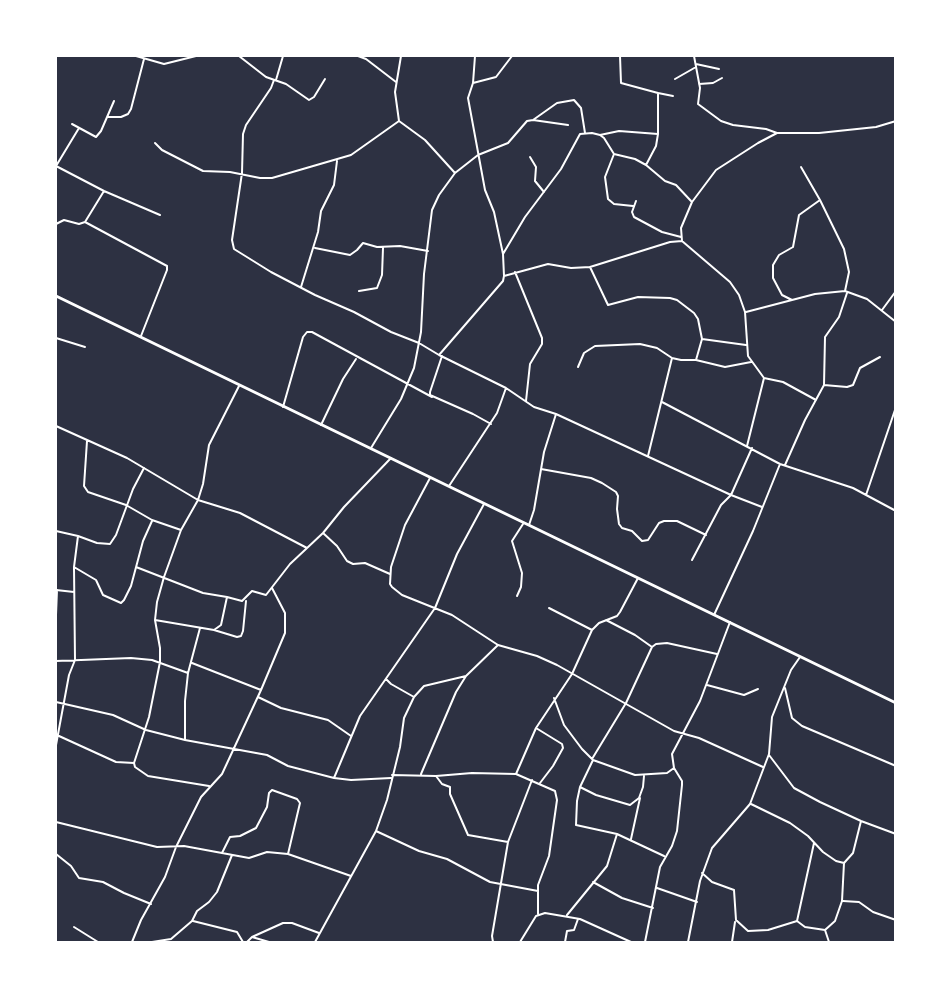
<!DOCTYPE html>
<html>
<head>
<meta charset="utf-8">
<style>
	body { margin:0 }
	#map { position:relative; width:951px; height:998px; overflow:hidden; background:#2d3142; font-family:Cabin,sans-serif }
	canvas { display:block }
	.frame { position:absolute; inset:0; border:57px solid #fff; pointer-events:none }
</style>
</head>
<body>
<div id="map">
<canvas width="951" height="998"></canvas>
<div class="frame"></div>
</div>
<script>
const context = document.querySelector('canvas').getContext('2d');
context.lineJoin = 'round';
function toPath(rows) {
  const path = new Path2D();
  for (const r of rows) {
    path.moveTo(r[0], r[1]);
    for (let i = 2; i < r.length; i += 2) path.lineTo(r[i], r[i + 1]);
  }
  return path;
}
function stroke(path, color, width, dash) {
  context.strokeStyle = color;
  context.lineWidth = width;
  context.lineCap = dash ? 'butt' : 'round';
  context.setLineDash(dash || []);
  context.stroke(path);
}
const minor = toPath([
	[136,56,164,64,196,56],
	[239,56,266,77,286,84,309,100,314,97,325,79],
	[358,56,366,59,396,82],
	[401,56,395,92,399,121,425,140,455,173],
	[620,56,621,83,658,93,658,134,656,146,646,165],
	[694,56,700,88,698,104,721,121,733,125,766,129,777,133],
	[696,64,719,69],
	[675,79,696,67],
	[274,80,271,88,246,125,243,134,242,173,232,240,234,249,271,272,315,295,354,312,391,332,419,343,439,355,506,388,534,407,556,414,731,495,762,507],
	[276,80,283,56],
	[473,83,496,77,512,56],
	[699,84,713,83,722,78],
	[658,93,673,96],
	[107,117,121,117,128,114,131,109,144,59],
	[533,120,557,103,574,100,581,108,585,133],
	[72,124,96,137,101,131,114,101],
	[600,135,619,131,658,134],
	[155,143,162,150,203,171,230,172,260,178,272,178,351,155,399,121],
	[614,154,605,177,608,199,614,204,633,206],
	[530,157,536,167,535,181,544,192],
	[56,166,104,191,160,215],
	[56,166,79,128],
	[801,167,820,200,844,249,849,272,845,291,867,299,896,322],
	[636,201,632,212,634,217,662,232,681,237],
	[85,222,167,266,167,270,141,336],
	[56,224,64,220,79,224,85,222,104,191],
	[315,248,350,255,357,250,363,243,377,247,400,246,428,251],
	[503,254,525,217,561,169,580,134,592,133,600,135,604,138,614,154,635,159,646,165,665,181,676,185,691,201],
	[590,267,608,305,638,297,670,298,677,300,694,313,698,319,702,339,696,360],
	[515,272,542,338,542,344,530,364,526,401],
	[504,276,548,264,571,268,590,267,670,242,682,241],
	[301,287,318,232,321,211,334,185,337,161],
	[359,291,377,288,382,275,383,248],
	[792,300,782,295,773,278,773,265,779,255,793,247,799,215,820,200],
	[882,310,896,291],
	[746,312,815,294,845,291],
	[56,338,85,347],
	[702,339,746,345],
	[439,355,503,281,504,276,503,254,494,212,485,190,468,98,473,83,475,56],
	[442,356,430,392,430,395,473,414,491,424],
	[578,367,584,353,595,346,640,344,657,348,672,358,681,360,696,360,725,367,751,362],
	[764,378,783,382,816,400],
	[824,385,847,387,853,385,860,368,880,357],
	[662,402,780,464,853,488,896,511],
	[283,407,303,337,307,332,312,332,432,397],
	[321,425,343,379,356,359],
	[56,426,127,458,198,500,240,513,307,548],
	[87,441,84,486,88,492,126,505,152,520,181,530],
	[747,446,764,378,748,356,745,312,739,295,730,282,682,241,681,228,692,202,716,170,758,143,777,133,819,133,876,127,896,121],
	[371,448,401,399,414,368,421,332,424,274,432,210,439,195,455,173,478,155,508,143,527,121,533,120,568,125],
	[648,456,672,358],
	[785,465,805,420,824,385,825,337,839,317,847,293],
	[541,469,591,478,602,483,616,492,618,496,617,509,619,524,622,528,632,531,642,541,648,540,659,523,664,521,677,521,706,535],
	[430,478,405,525,391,567,390,584,392,587,402,595,452,615,498,645,537,656,557,665,674,731,699,738,763,767],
	[449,486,497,413,506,388],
	[866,495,896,407],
	[529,525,534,510,544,452,556,414],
	[56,531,78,536,74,567,75,660,69,675,56,745],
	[323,533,337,546,347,561,353,564,365,563,390,574],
	[78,536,97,543,110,544,116,535,133,489,144,468],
	[692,560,721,505,731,495,752,448],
	[74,567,96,580,103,595,121,603,124,600,131,586,143,541,152,521],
	[136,567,203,593,227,597,242,601,252,591,266,595,290,564,323,533,344,507,391,458],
	[56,590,74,592],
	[517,596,521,587,522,573,512,541,523,524],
	[549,608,592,630],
	[56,615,57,590],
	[714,615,753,531,780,464],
	[155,620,214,630,237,637,241,636,243,631,246,601],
	[606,620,635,635,652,647],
	[214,630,221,625,227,597],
	[56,661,131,658,152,660,188,673],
	[192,663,261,690],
	[386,679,391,684,414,697],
	[707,685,744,695,758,689],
	[785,688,792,718,802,726,896,766],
	[258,697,281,708,328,720,351,736],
	[554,698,564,725,582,749,593,760,635,775,667,773,674,768],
	[56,702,113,715,146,730,185,740,267,755,288,766,334,778,351,780,391,778],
	[536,728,562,744,563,748,553,766,540,783],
	[59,736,116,762,134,763],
	[185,740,185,701,188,673,200,628],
	[769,755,794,788,820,802,861,821,896,834],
	[592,759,626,703,652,647,656,644,667,643,717,654],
	[593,760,580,787,577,801,576,825,617,834,664,856],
	[421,774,456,692,466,676,498,645],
	[516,774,536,728,572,674,592,630,599,623,617,616,620,612,638,578],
	[392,775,436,776,472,773,516,774,555,791,557,800,549,856,538,885,538,914],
	[436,776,442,784,450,787,450,794,468,835,508,842],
	[334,778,360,716,435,608,457,554,484,504],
	[209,786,148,776,135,767,134,763,149,717,160,662,160,648,155,620,157,602,164,577,181,530,198,500,203,484,209,445,239,386],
	[580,787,596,795,630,805,639,798,643,787,644,776],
	[751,804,790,823,808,836,823,852,836,861,844,863],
	[56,822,157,847,184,846,249,858,267,852,288,854,351,876],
	[376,831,419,851,447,859,490,882,538,891],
	[631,839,640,798],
	[814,843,797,921,805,927,825,930,829,942],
	[222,853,230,837,240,836,256,828,267,807,269,793,272,790,297,799,300,803,288,854],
	[56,854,71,866,79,878,103,882,124,893,151,904],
	[702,873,712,882,734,890,736,920,748,931,768,930,797,921],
	[593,882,622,898,653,908],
	[657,888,697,902],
	[843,901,859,902,873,912,896,920],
	[567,915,607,866,617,834],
	[193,921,237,932,243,942],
	[74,927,98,942],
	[825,930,835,921,842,901,844,863,853,853,861,821],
	[252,937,269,942],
	[132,942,141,920,165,877,176,847,201,797,222,774,261,690,285,633,285,613,272,588],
	[152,942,171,939,192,921,197,911,209,902,217,892,232,855],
	[247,942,252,937,283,923,292,923,319,933],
	[315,942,376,831,387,800,400,747,404,718,414,697,424,686,466,676],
	[493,942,492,936,508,842,532,780],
	[520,942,536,916,545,913,580,919,631,942],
	[565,942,567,931,574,930,578,919],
	[645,942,660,867,672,846,677,831,682,785,682,781,674,768,672,754,700,701,730,622],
	[688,942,700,881,712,848,750,804,769,754,772,717,791,670,800,657],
	[732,942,735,922]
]);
const primary = toPath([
	[56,296,896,703]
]);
stroke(minor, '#fff', 2);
stroke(primary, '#fff', 3);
</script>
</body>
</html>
